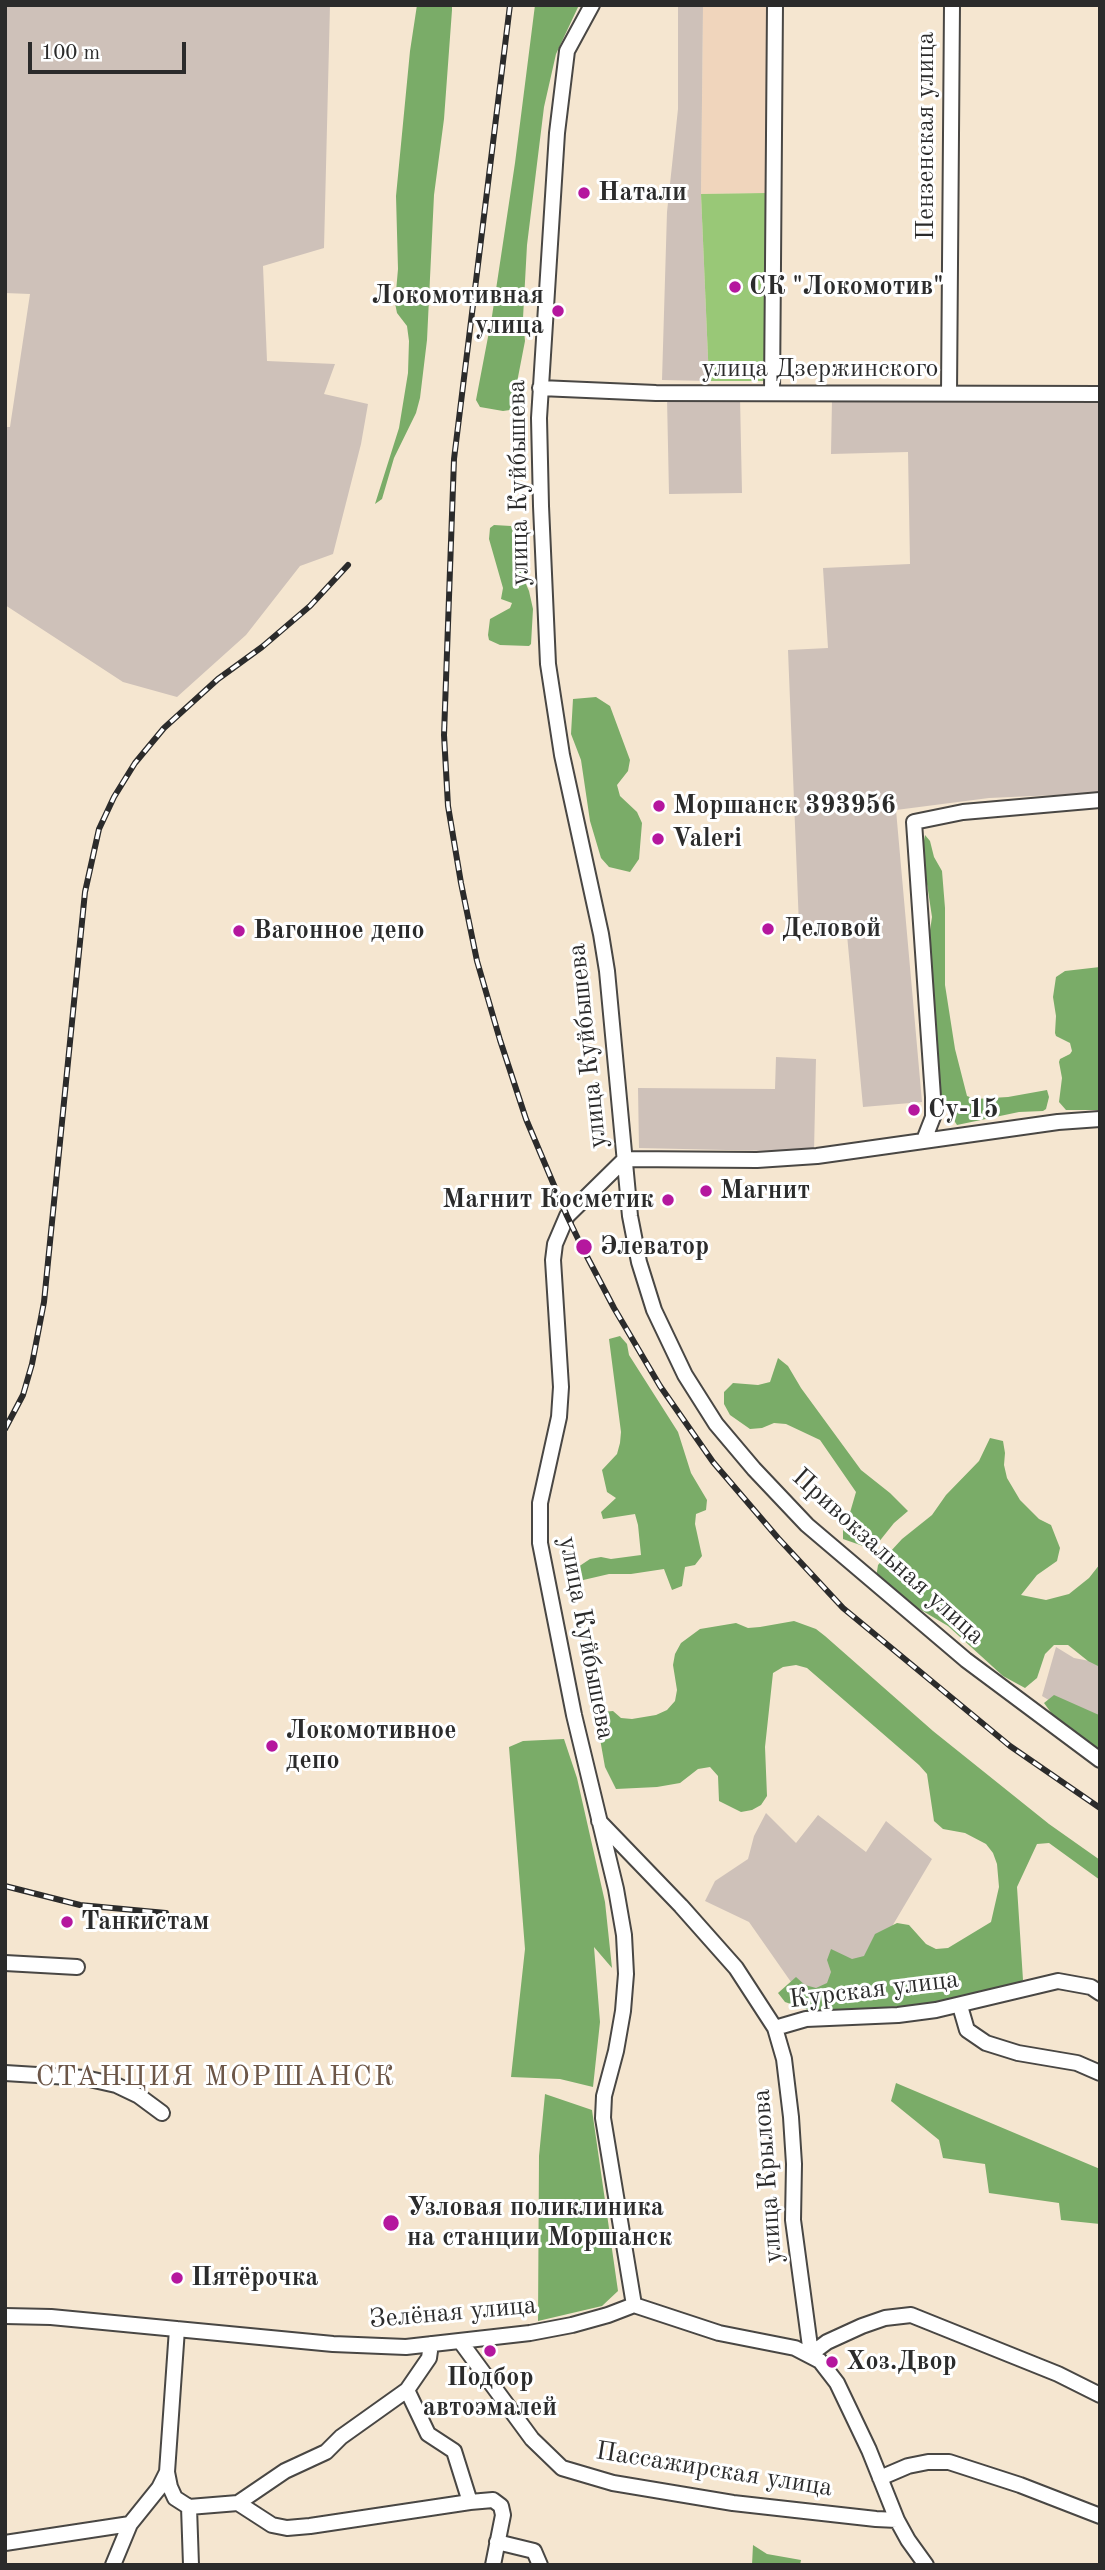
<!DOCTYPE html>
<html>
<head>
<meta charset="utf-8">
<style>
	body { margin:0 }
	#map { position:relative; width:1105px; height:2570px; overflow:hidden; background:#f5e6d0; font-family:"Old Standard TT",serif }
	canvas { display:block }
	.frame { position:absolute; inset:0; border:7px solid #2b2b2b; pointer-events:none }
	.scale { position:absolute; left:28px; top:42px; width:158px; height:32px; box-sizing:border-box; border:4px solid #2b2b2b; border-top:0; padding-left:9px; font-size:21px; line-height:24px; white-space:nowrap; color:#2b2b2b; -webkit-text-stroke:5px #fff; paint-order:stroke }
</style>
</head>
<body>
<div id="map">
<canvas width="1105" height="2570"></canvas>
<div class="frame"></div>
<div class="scale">100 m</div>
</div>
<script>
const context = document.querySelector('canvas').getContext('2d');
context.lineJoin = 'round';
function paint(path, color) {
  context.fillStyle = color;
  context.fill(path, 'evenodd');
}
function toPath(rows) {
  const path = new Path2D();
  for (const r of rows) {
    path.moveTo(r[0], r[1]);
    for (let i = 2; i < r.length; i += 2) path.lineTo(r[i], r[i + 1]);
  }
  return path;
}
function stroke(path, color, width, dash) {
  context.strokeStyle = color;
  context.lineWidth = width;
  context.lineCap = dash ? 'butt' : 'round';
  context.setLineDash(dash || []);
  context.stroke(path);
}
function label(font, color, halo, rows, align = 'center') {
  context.font = font + ' "Old Standard TT",serif';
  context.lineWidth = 6;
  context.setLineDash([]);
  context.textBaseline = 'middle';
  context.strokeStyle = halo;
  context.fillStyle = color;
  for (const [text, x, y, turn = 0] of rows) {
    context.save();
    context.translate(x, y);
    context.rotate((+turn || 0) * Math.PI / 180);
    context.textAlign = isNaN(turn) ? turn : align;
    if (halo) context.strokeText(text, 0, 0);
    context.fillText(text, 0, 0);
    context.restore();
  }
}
const built = toPath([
	[703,5,769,5,766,193,701,194]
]);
const industrial = toPath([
	[5,5,330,5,324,248,263,266,267,361,335,364,324,394,368,404,361,444,333,554,300,566,246,635,177,697,123,682,5,605,5,427,10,427,30,294,5,293],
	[678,5,703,5,701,194,709,381,662,380,667,212,678,109],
	[740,397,742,493,669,494,667,398],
	[832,400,1100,402,1100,793,989,798,896,810,922,1102,863,1107,846,924,799,926,788,650,828,648,823,568,910,564,908,452,831,454],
	[776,1057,816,1059,814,1152,639,1148,638,1088,775,1089],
	[1056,1647,1074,1658,1100,1663,1100,1731,1042,1696],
	[766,1813,796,1843,818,1815,866,1852,886,1821,932,1859,868,1967,805,2002,749,1922,705,1901,715,1881,748,1859,754,1836]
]);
const green = toPath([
	[766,193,765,381,709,381,701,194]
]);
const forest = toPath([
	[417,5,452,5,452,10,444,119,434,195,427,340,420,398,416,413,394,458,382,499,375,504,399,428,408,373,409,341,407,326,397,313,395,303,398,269,396,196,410,51],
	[535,5,579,5,556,54,544,107,527,245,523,318,525,341,513,403,510,410,503,411,480,407,476,400,492,316,515,163],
	[494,525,511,526,520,540,522,575,529,591,533,609,531,644,529,646,500,645,489,640,488,635,490,619,510,608,512,603,501,599,503,588,489,539,490,528],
	[596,697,610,706,630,760,628,771,617,785,620,796,637,812,642,823,639,859,630,872,609,867,601,858,590,821,581,760,571,734,573,699],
	[925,835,930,841,934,857,942,871,945,908,945,985,955,1049,967,1096,975,1099,1008,1097,1047,1090,1049,1097,1046,1109,1043,1111,1019,1112,957,1125,940,1099,927,951,932,917,922,851],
	[1100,967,1100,1110,1066,1110,1059,1102,1062,1078,1059,1062,1060,1059,1070,1054,1072,1051,1070,1043,1056,1036,1055,1033,1056,1016,1053,997,1056,977,1065,971],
	[620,1336,627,1344,629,1355,678,1432,691,1473,707,1500,706,1510,696,1514,695,1524,702,1556,695,1565,685,1567,682,1586,672,1590,664,1569,631,1574,609,1574,579,1581,572,1571,590,1559,601,1557,611,1559,641,1555,638,1525,635,1514,603,1519,601,1512,616,1498,607,1492,602,1470,617,1454,620,1443,621,1432,609,1339],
	[778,1358,788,1366,801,1388,861,1470,890,1493,908,1511,894,1523,878,1543,866,1547,843,1539,843,1526,849,1516,856,1492,820,1440,786,1424,774,1423,762,1428,750,1429,730,1415,724,1404,724,1392,733,1383,758,1385,770,1382],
	[990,1438,1003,1441,1005,1453,1004,1465,1007,1478,1020,1500,1039,1519,1051,1525,1060,1548,1057,1561,1037,1575,1021,1595,1046,1600,1069,1594,1089,1578,1100,1564,1100,1667,1088,1661,1068,1645,1054,1645,1045,1654,1037,1678,1025,1688,1003,1676,948,1626,916,1607,876,1578,878,1565,902,1539,932,1515,946,1495,979,1461],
	[794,1621,816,1629,825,1636,933,1731,1049,1824,1100,1860,1100,1880,1049,1843,1037,1844,1017,1887,1023,1980,1015,1986,943,2004,811,2011,785,2002,778,1993,796,1977,805,1985,816,1988,827,1983,831,1972,827,1960,831,1949,852,1959,864,1956,875,1934,897,1923,909,1925,926,1944,936,1949,948,1948,991,1922,999,1887,997,1864,993,1853,986,1844,965,1833,943,1829,934,1821,927,1774,919,1765,807,1668,796,1665,783,1667,773,1673,765,1747,767,1796,761,1805,752,1810,741,1812,719,1801,718,1776,710,1767,698,1769,680,1783,657,1787,616,1789,605,1767,597,1722,602,1712,613,1711,621,1718,632,1719,656,1715,667,1710,675,1701,677,1690,673,1665,675,1654,681,1643,700,1629,736,1623,748,1628,760,1627],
	[1054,1695,1099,1715,1100,1750,1052,1714,1044,1703],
	[564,1739,577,1778,605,1902,612,1968,594,1947,600,2022,593,2087,560,2079,511,2077,525,1949,509,1747,523,1741],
	[896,2083,1100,2169,1100,2224,1061,2220,1059,2203,989,2193,985,2164,943,2158,939,2140,891,2101],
	[545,2094,592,2110,618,2291,602,2306,538,2321,539,2156],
	[753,2545,767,2554,801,2560,800,2565,752,2565]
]);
const minor = toPath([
	[592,5,567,51,557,133,539,418,541,506,548,664,562,755,601,934,607,971,630,1216,639,1262,654,1310,685,1375,716,1424,754,1469,807,1525,966,1660,1100,1760],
	[540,388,656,393,1100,394],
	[772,393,775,5],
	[949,393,952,5],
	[924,1140,933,1117,933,1097,914,822,963,812,1100,800],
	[625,1159,567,1216,555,1244,553,1260,561,1387,559,1417,540,1503,540,1543,574,1715,616,1889,624,1935,626,1974,623,2011,616,2051,604,2096,603,2118,634,2305],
	[625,1159,757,1160,817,1156,1058,1122,1100,1119],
	[599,1821,681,1906,736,1968,775,2028,784,2059,791,2117,794,2164,793,2220,811,2354],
	[5,1963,77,1967],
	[960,2006,967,2030,986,2043,1018,2053,1077,2063,1100,2073],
	[775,2028,806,2019,898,2015,936,2010,1058,1981,1091,1987,1100,1993],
	[5,2073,85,2078,116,2085,139,2096,162,2113],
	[5,2316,51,2317,333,2344,406,2347,530,2333,572,2325,608,2315,634,2305,719,2333,795,2348,820,2361,837,2383,869,2450,897,2520,908,2540,926,2565],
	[177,2329,167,2472,170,2487,175,2498,189,2507],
	[460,2341,532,2439,562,2468,613,2483,733,2503,876,2519,897,2520],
	[431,2344,429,2358,407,2390,428,2434,454,2451,470,2502,493,2500,501,2506,503,2515,493,2565],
	[811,2354,827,2342,862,2326,885,2318,911,2315,1058,2374,1100,2395],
	[880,2478,908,2466,928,2462,949,2462,1020,2485,1100,2516],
	[238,2503,272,2525,287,2528,310,2526,470,2502],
	[189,2507,238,2503,285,2471,326,2452,341,2437,407,2390],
	[189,2507,191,2565],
	[497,2542,534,2551,540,2565],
	[5,2543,130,2524],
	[113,2565,130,2524,159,2488,167,2472]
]);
const rail = toPath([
	[510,5,454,459,444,735,448,806,461,883,477,961,500,1040,526,1119,567,1216,582,1247,614,1308,660,1386,713,1462,778,1538,843,1608,1010,1746,1100,1808],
	[5,1429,23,1395,32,1364,44,1302,85,892,99,829,114,797,135,763,164,728,218,679,262,647,310,606,348,565],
	[5,1886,80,1905,166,1913]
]);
const markers = [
	[584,193,7,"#b5179e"],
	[735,287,7,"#b5179e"],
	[558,311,7,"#b5179e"],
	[659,806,7,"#b5179e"],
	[658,839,7,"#b5179e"],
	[768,929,7,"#b5179e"],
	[239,931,7,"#b5179e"],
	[914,1110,7,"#b5179e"],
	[706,1191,7,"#b5179e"],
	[668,1200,7,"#b5179e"],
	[584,1247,9,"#b5179e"],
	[272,1746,7,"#b5179e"],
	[67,1922,7,"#b5179e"],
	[391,2223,9,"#b5179e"],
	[177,2278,7,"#b5179e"],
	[490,2351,7,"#b5179e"],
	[832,2362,7,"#b5179e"]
];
const streetNames = [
	["Пензенская улица",926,136,-90],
	["улица Дзержинского",820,369],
	["улица Куйбышева",519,483,-91],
	["улица Куйбышева",588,1046,-96],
	["Привокзальная улица",888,1557,42],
	["улица Куйбышева",586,1638,79],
	["Курская улица",874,1990,-7],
	["улица Крылова",768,2176,-94],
	["Зелёная улица",453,2313,-5],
	["Пассажирская улица",714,2470,9]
];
const poiNames = [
	["Натали",598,193],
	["СК \"Локомотив\"",749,287],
	["Локомотивная",544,296,"right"],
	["улица",544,326,"right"],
	["Моршанск 393956",673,806],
	["Valeri",672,839],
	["Деловой",782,929],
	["Вагонное депо",253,931],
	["Су-15",928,1110],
	["Магнит",720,1191],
	["Магнит Косметик",654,1200,"right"],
	["Элеватор",600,1247],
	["Локомотивное",286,1731],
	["депо",286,1761],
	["Танкистам",81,1922],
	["Узловая поликлиника",407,2208],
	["на станции Моршанск",407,2238],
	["Пятёрочка",191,2278],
	["Хоз.Двор",846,2362],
	["Подбор",490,2378,"center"],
	["автоэмалей",490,2408,"center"]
];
const neighbourhoodNames = [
	["СТАНЦИЯ МОРШАНСК",216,2078]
];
paint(built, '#f0d5bc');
paint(industrial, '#cec1b9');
paint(green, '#99c877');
paint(forest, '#7aac68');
stroke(minor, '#494744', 18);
stroke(minor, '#fff', 14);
stroke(rail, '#2b2b2b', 6);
stroke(rail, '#fff', 3.5, [10]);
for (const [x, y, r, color] of markers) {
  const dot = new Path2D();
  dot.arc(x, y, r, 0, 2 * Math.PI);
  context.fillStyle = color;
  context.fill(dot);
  stroke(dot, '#fff', 2.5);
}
label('26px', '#2b2b2b', '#fff', streetNames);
label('bold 26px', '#2b2b2b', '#fff', poiNames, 'left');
context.letterSpacing = '2px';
label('28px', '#6c5647', '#fff', neighbourhoodNames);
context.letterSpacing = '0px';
</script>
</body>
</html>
